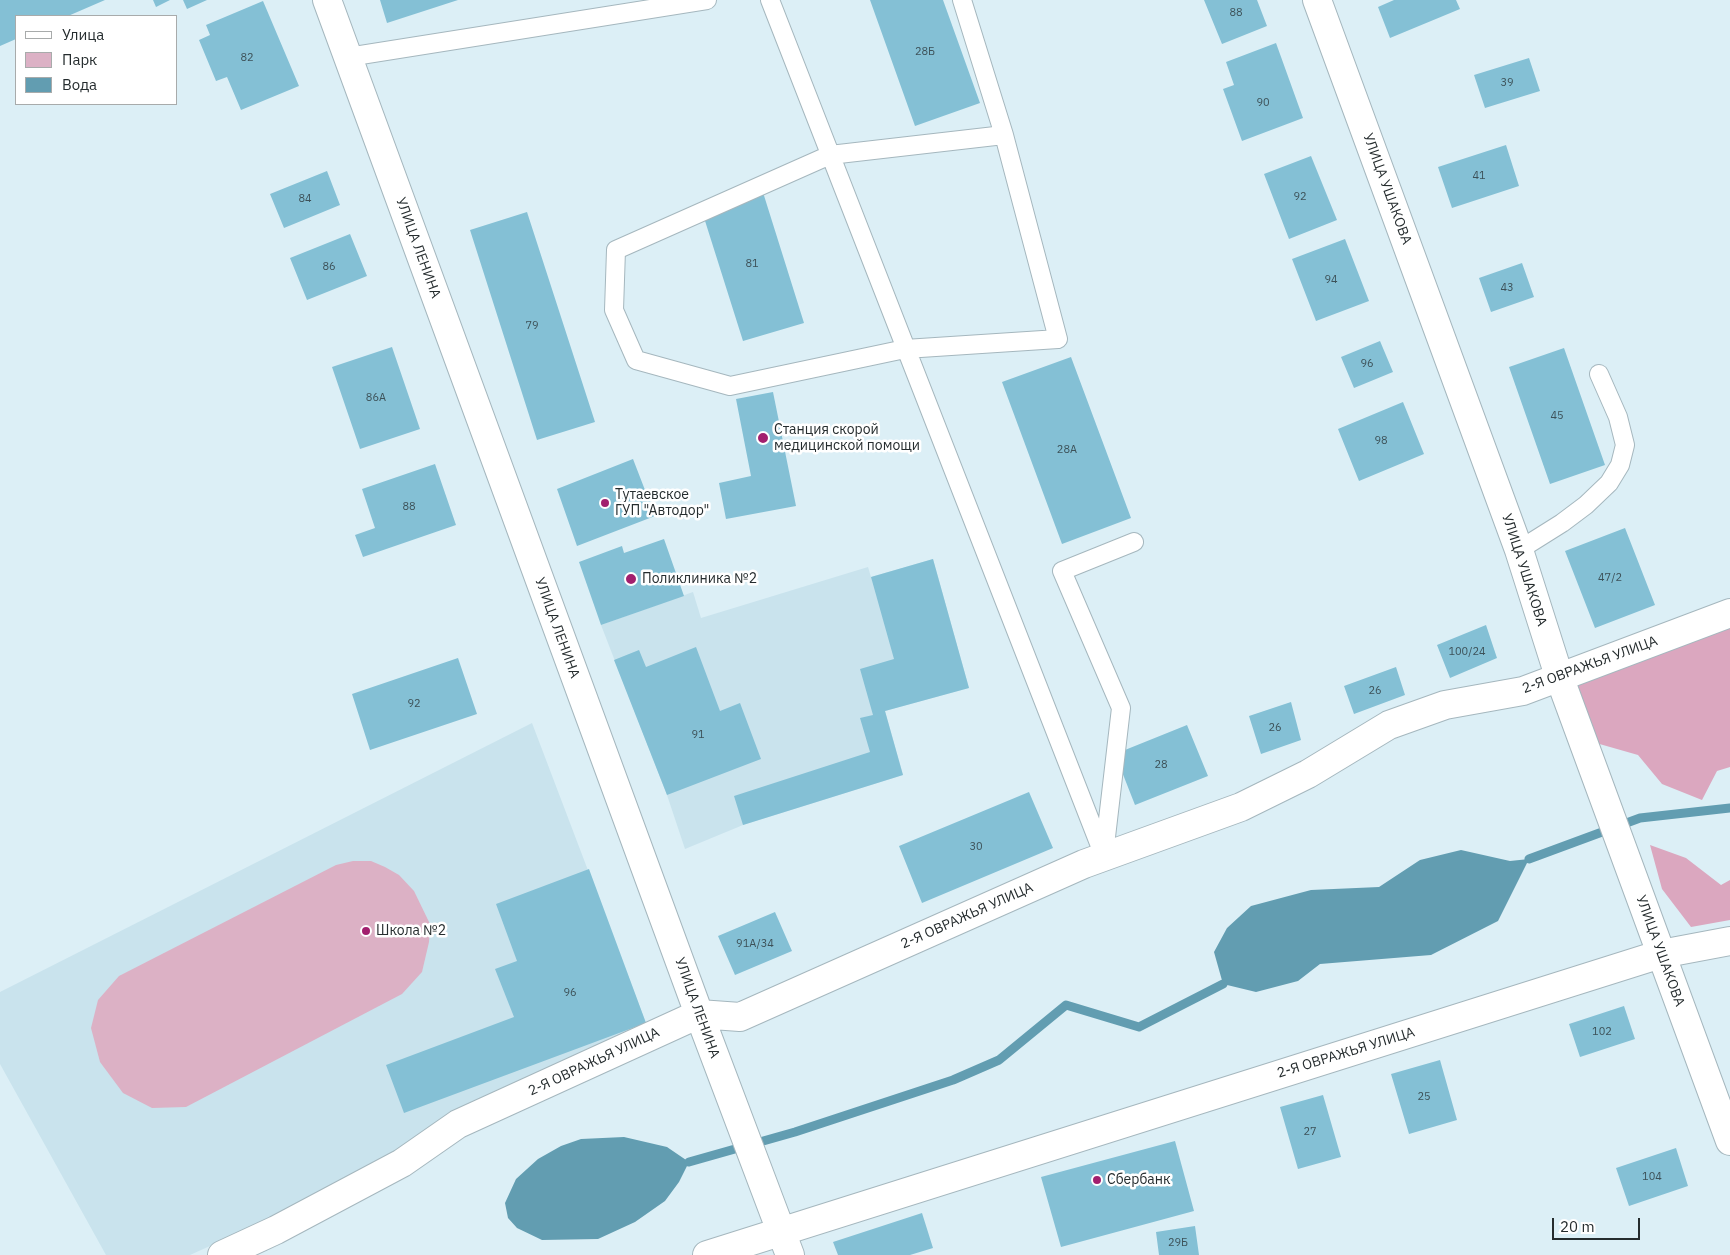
<!DOCTYPE html>
<html>
<head>
<meta charset="utf-8">
<style>
	body { margin:0 }
	#map { position:relative; width:1730px; height:1255px; overflow:hidden; background:#dceff6; font-family:"IBM Plex Sans",sans-serif }
	canvas { display:block }
	.legend { position:absolute; left:15px; top:15px; width:162px; height:90px; box-sizing:border-box; background:#fff; border:1px solid #a8abab; margin:0; padding:6px 9px; list-style:none; font-size:15px; color:#252c2e }
	.legend li { display:flex; align-items:center; gap:10px; height:25px }
	.legend b { width:25px; border:1px solid #a8abab }
	.scale { position:absolute; left:1552px; top:1218px; width:88px; height:22px; box-sizing:border-box; border:2px solid #252c2e; border-top:0; padding-left:6px; font-size:15px; line-height:18px; white-space:nowrap; color:#252c2e; -webkit-text-stroke:4px #fff; paint-order:stroke }
</style>
</head>
<body>
<div id="map">
<canvas width="1730" height="1255"></canvas>
<ul class="legend">
<li><b style="height:6px;background:#fff"></b>Улица</li>
<li><b style="height:14px;background:#dcb1c5"></b>Парк</li>
<li><b style="height:14px;background:#629db1"></b>Вода</li>
</ul>
<div class="scale">20 m</div>
</div>
<script>
const context = document.querySelector('canvas').getContext('2d');
context.lineJoin = 'round';
function paint(path, color) {
  context.fillStyle = color;
  context.fill(path, 'evenodd');
}
function toPath(rows) {
  const path = new Path2D();
  for (const r of rows) {
    path.moveTo(r[0], r[1]);
    for (let i = 2; i < r.length; i += 2) path.lineTo(r[i], r[i + 1]);
  }
  return path;
}
function stroke(path, color, width, dash) {
  context.strokeStyle = color;
  context.lineWidth = width;
  context.lineCap = dash ? 'butt' : 'round';
  context.setLineDash(dash || []);
  context.stroke(path);
}
function label(font, color, halo, rows, align = 'center') {
  context.font = font + ' "IBM Plex Sans",sans-serif';
  context.lineWidth = 5;
  context.setLineDash([]);
  context.textBaseline = 'middle';
  context.strokeStyle = halo;
  context.fillStyle = color;
  for (const [text, x, y, turn = 0] of rows) {
    context.save();
    context.translate(x, y);
    context.rotate((+turn || 0) * Math.PI / 180);
    context.textAlign = isNaN(turn) ? turn : align;
    if (halo) context.strokeText(text, 0, 0);
    context.fillText(text, 0, 0);
    context.restore();
  }
}
const built = toPath([
	[933,559,969,688,885,711,903,775,743,825,685,849,667,795,601,625,693,592,701,618,868,567,871,577],
	[532,723,646,1023,450,1115,396,1152,272,1218,190,1255,106,1255,0,1064,0,992]
]);
const green = toPath([
	[353,861,371,861,385,867,399,875,414,891,430,924,429,942,422,972,402,994,186,1107,152,1108,123,1093,100,1062,91,1028,98,1000,119,976,336,865]
]);
const forest = toPath([
	[1730,621,1730,767,1717,771,1702,800,1662,784,1638,755,1596,743,1571,680],
	[1650,845,1686,858,1721,885,1730,880,1730,920,1691,927,1662,889]
]);
const water = toPath([
	[1461,850,1510,861,1529,859,1498,921,1431,955,1320,964,1298,981,1256,992,1223,984,1214,952,1227,928,1251,906,1311,890,1379,887,1420,860],
	[624,1137,667,1147,689,1162,679,1182,665,1201,635,1222,598,1239,542,1240,517,1228,508,1218,505,1203,516,1179,538,1159,561,1146,581,1139]
]);
const stream = toPath([
	[1529,859,1640,818,1730,808],
	[689,1162,795,1132,953,1080,999,1060,1066,1005,1139,1027,1223,984]
]);
const building = toPath([
	[0,0,105,0,68,16,16,16,16,39,0,46],
	[153,0,170,0,156,7],
	[183,0,207,0,187,9],
	[380,0,458,0,387,23],
	[870,0,943,0,980,103,915,126],
	[1204,0,1257,0,1267,26,1222,44],
	[1394,0,1456,0,1460,9,1390,38,1378,7],
	[263,1,299,86,241,110,227,77,216,81,199,40,210,35,206,25],
	[1276,43,1303,118,1242,141,1223,89,1234,85,1226,62],
	[1529,58,1540,91,1485,108,1474,75],
	[1506,145,1519,186,1452,208,1438,167],
	[1311,156,1337,220,1289,239,1264,174],
	[327,171,340,205,284,228,270,194],
	[761,186,804,323,743,341,700,205],
	[527,212,595,422,537,440,470,230],
	[350,234,367,276,307,300,290,258],
	[1345,239,1369,301,1316,321,1292,259],
	[1522,263,1534,297,1491,312,1479,278],
	[1380,341,1393,372,1354,388,1341,357],
	[392,347,420,429,360,449,332,367],
	[1564,348,1605,465,1550,484,1509,367],
	[1071,357,1131,518,1062,544,1002,382],
	[773,392,796,506,726,519,719,483,751,476,736,399],
	[1403,402,1424,454,1359,481,1338,429],
	[633,459,655,516,577,546,557,489],
	[435,464,456,525,363,557,355,535,375,528,362,489],
	[1625,528,1655,605,1595,628,1565,551],
	[664,539,684,596,601,625,579,562,622,546,624,553],
	[933,559,969,688,885,711,903,775,743,825,734,796,870,752,860,718,873,715,860,669,894,659,871,577],
	[1486,625,1497,658,1450,678,1437,645],
	[696,647,720,711,740,703,761,759,667,795,614,660,639,650,646,667],
	[458,658,477,714,370,750,352,694],
	[1396,667,1405,695,1354,714,1344,686],
	[1291,702,1301,740,1261,754,1249,716],
	[1187,725,1208,776,1135,805,1115,754],
	[1029,792,1053,848,922,903,899,846],
	[589,869,646,1023,404,1113,386,1065,514,1017,495,969,517,961,496,904],
	[775,912,792,951,735,975,718,936],
	[1624,1006,1635,1039,1580,1057,1569,1024],
	[1440,1060,1457,1120,1409,1134,1391,1074],
	[1323,1095,1341,1157,1298,1169,1280,1107],
	[1175,1141,1194,1211,1061,1247,1041,1177],
	[1676,1148,1688,1186,1629,1206,1616,1168],
	[922,1213,933,1248,910,1255,838,1255,833,1242],
	[1195,1226,1199,1255,1159,1255,1156,1232]
]);
const lane = toPath([
	[770,0,1104,856],
	[962,0,1004,135],
	[348,57,707,0],
	[1004,135,1058,339,905,349,730,386,636,360,614,310,616,250,830,155,1004,135],
	[1519,550,1562,523,1586,505,1609,483,1620,465,1625,445,1618,417,1599,374],
	[1104,854,1121,708,1062,571,1134,542]
]);
const street = toPath([
	[327,0,699,1014,790,1255],
	[1317,0,1519,550,1559,676,1730,1141],
	[222,1255,276,1230,402,1163,458,1124,699,1014,740,1017,1084,864,1241,807,1308,774,1389,725,1445,705,1523,691,1730,613],
	[707,1255,1661,954,1730,941]
]);
const markers = [
	[763,438,6,"#a21f6e"],
	[605,503,5,"#a21f6e"],
	[631,579,6,"#a21f6e"],
	[366,931,5,"#a21f6e"],
	[1097,1180,5,"#a21f6e"]
];
const numberNames = [
	["88",1236,13],
	["28Б",925,52],
	["82",247,58],
	["39",1507,83],
	["90",1263,103],
	["41",1479,176],
	["92",1300,197],
	["84",305,199],
	["81",752,264],
	["86",329,267],
	["94",1331,280],
	["43",1507,288],
	["79",532,326],
	["96",1367,364],
	["86А",376,398],
	["45",1557,416],
	["98",1381,441],
	["28А",1067,450],
	["88",409,507],
	["47/2",1610,578],
	["100/24",1467,652],
	["26",1375,691],
	["92",414,704],
	["26",1275,728],
	["91",698,735],
	["28",1161,765],
	["30",976,847],
	["91А/34",755,944],
	["96",570,993],
	["102",1602,1032],
	["25",1424,1097],
	["27",1310,1132],
	["104",1652,1177],
	["29Б",1178,1243]
];
const streetNames = [
	["УЛИЦА УШАКОВА",1387,189,70],
	["УЛИЦА ЛЕНИНА",418,248,70],
	["УЛИЦА УШАКОВА",1524,570,72],
	["УЛИЦА ЛЕНИНА",557,628,70],
	["2-Я ОВРАЖЬЯ УЛИЦА",1590,665,-20],
	["2-Я ОВРАЖЬЯ УЛИЦА",967,916,-24],
	["УЛИЦА УШАКОВА",1660,951,70],
	["УЛИЦА ЛЕНИНА",697,1008,70],
	["2-Я ОВРАЖЬЯ УЛИЦА",1346,1053,-17],
	["2-Я ОВРАЖЬЯ УЛИЦА",594,1062,-25]
];
const poiNames = [
	["Станция скорой",774,430],
	["медицинской помощи",774,446],
	["Тутаевское",615,495],
	["ГУП \"Автодор\"",615,511],
	["Поликлиника №2",642,579],
	["Школа №2",376,931],
	["Сбербанк",1107,1180]
];
paint(built, '#c9e3ed');
paint(green, '#dcb1c5');
paint(forest, '#dba7bf');
paint(water, '#629db1');
stroke(stream, '#629db1', 9);
paint(building, '#84c0d5');
stroke(lane, '#a5b7be', 20);
stroke(street, '#a5b7be', 30);
stroke(lane, '#fff', 18);
stroke(street, '#fff', 28);
for (const [x, y, r, color] of markers) {
  const dot = new Path2D();
  dot.arc(x, y, r, 0, 2 * Math.PI);
  context.fillStyle = color;
  context.fill(dot);
  stroke(dot, '#fff', 2);
}
label('11px', '#3d5158', null, numberNames);
label('14px', '#252c2e', '#fff', streetNames);
label('14px', '#252c2e', '#fff', poiNames, 'left');
</script>
</body>
</html>
